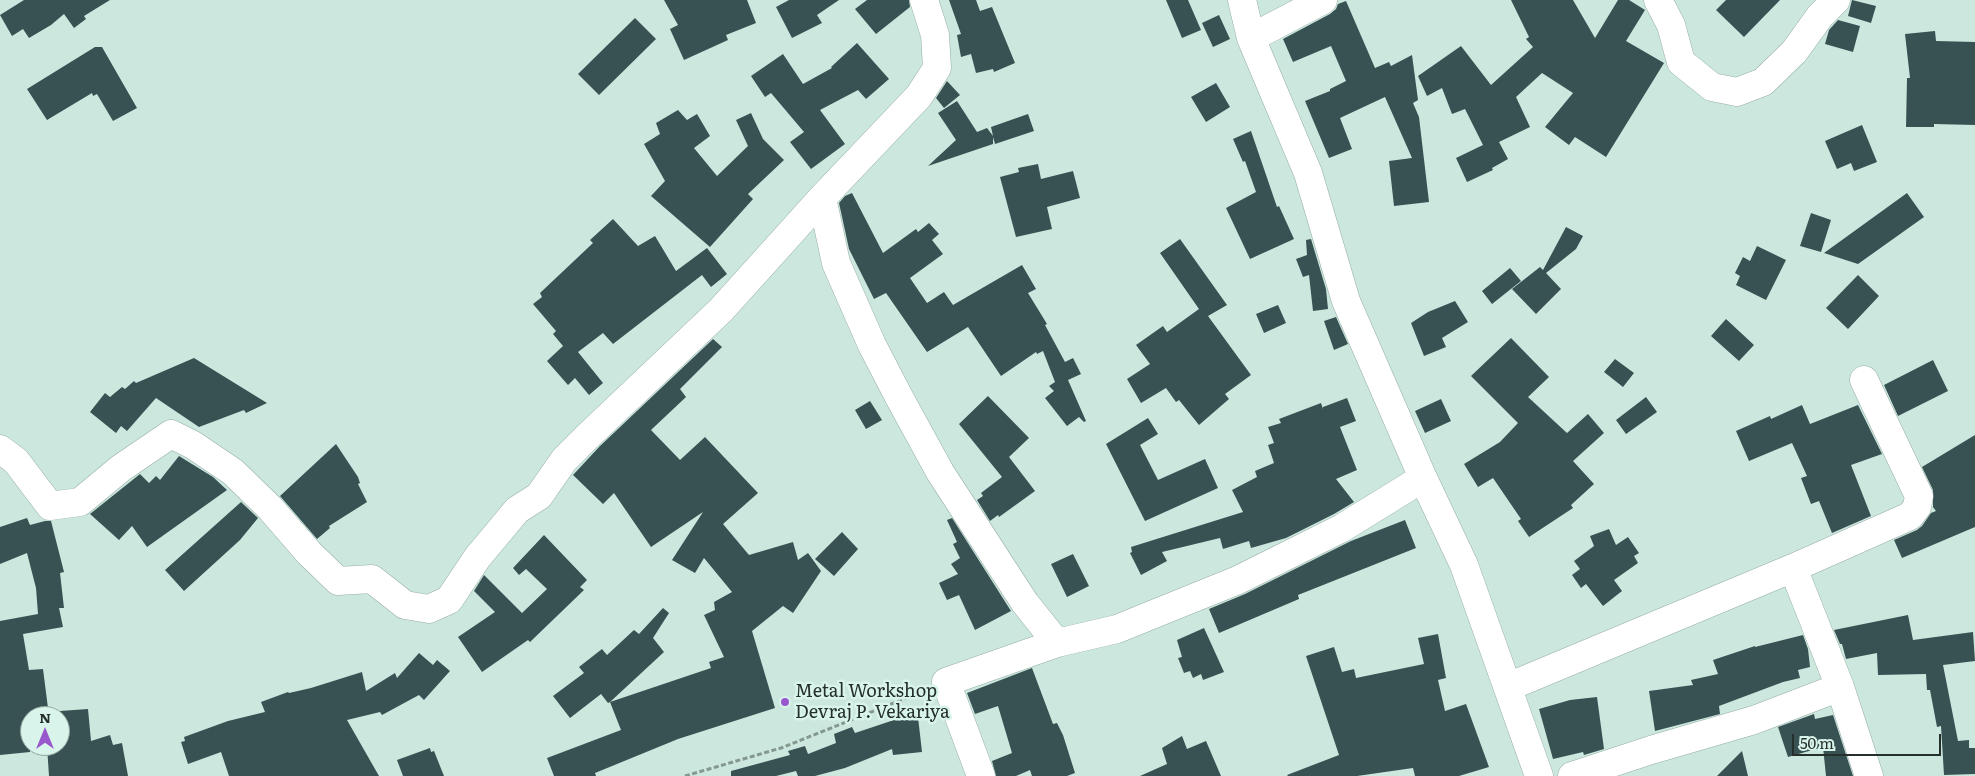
<!DOCTYPE html>
<html>
<head>
<meta charset="utf-8">
<style>
	body { margin:0 }
	#map { position:relative; width:1975px; height:776px; overflow:hidden; background:#cce7de; font-family:Literata,serif }
	canvas { display:block }
	.north { position:absolute; left:20px; top:706px; width:50px; height:50px; box-sizing:border-box; background:#d9f4eb; border:1px solid #91a59f; border-radius:50%; rotate:0deg; font-size:14px; font-weight:700; line-height:20px; text-align:center; color:#252f2c }
	.north::after { content:''; display:block; margin:auto; width:18px; height:22px; background:#9857cd; clip-path:polygon(50% 0,100% 100%,50% 72%,0 100%) }
	.scale { position:absolute; left:1792px; top:734px; width:149px; height:22px; box-sizing:border-box; border:2px solid #252f2c; border-top:0; padding-left:6px; font-size:15px; line-height:18px; white-space:nowrap; color:#252f2c; -webkit-text-stroke:4px #d9f4eb; paint-order:stroke }
</style>
</head>
<body>
<div id="map">
<canvas width="1975" height="776"></canvas>
<div class="north">N</div>
<div class="scale">50 m</div>
</div>
<script>
const context = document.querySelector('canvas').getContext('2d');
context.lineJoin = 'round';
function paint(path, color) {
  context.fillStyle = color;
  context.fill(path, 'evenodd');
}
function toPath(rows) {
  const path = new Path2D();
  for (const r of rows) {
    path.moveTo(r[0], r[1]);
    for (let i = 2; i < r.length; i += 2) path.lineTo(r[i], r[i + 1]);
  }
  return path;
}
function stroke(path, color, width, dash) {
  context.strokeStyle = color;
  context.lineWidth = width;
  context.lineCap = dash ? 'butt' : 'round';
  context.setLineDash(dash || []);
  context.stroke(path);
}
function label(font, color, halo, rows, align = 'center') {
  context.font = font + ' Literata,serif';
  context.lineWidth = 5;
  context.setLineDash([]);
  context.textBaseline = 'middle';
  context.strokeStyle = halo;
  context.fillStyle = color;
  for (const [text, x, y, turn = 0] of rows) {
    context.save();
    context.translate(x, y);
    context.rotate((+turn || 0) * Math.PI / 180);
    context.textAlign = isNaN(turn) ? turn : align;
    if (halo) context.strokeText(text, 0, 0);
    context.fillText(text, 0, 0);
    context.restore();
  }
}
const building = toPath([
	[24,0,110,0,84,16,86,19,74,28,64,14,51,25,29,38,23,29,12,36,0,15],
	[664,0,747,0,756,23,726,35,728,40,684,60,670,29,678,25],
	[789,0,839,0,817,15,822,23,792,38,776,7],
	[867,0,909,0,910,7,876,34,855,9],
	[949,0,976,0,980,11,992,7,1015,63,994,72,993,69,976,73,971,54,961,57,957,35,961,34],
	[1166,0,1188,0,1201,30,1182,38],
	[1511,0,1573,0,1595,38,1618,0,1629,0,1645,10,1626,41,1664,63,1606,157,1575,137,1569,145,1545,127,1573,93,1542,73,1516,97,1530,127,1499,142,1508,159,1492,168,1493,170,1467,182,1456,158,1483,145,1465,109,1452,114,1442,88,1427,96,1418,76,1461,46,1491,85,1533,47,1526,39,1529,37],
	[1726,0,1780,0,1744,37,1716,10],
	[1852,0,1876,6,1871,23,1848,16],
	[1346,1,1375,68,1389,62,1391,66,1412,55,1418,100,1413,103,1419,117,1429,202,1394,206,1389,161,1412,158,1385,97,1340,118,1352,149,1329,158,1305,101,1330,91,1330,89,1346,81,1331,46,1293,62,1283,39,1330,14,1336,9,1338,4],
	[1219,15,1230,39,1213,47,1202,23],
	[635,18,656,39,599,95,578,74],
	[1838,20,1860,26,1853,52,1825,44,1829,30],
	[1935,31,1936,41,1975,42,1975,125,1934,124,1934,127,1906,127,1907,78,1910,78,1905,34],
	[857,43,889,79,866,99,858,90,820,110,845,144,811,169,790,142,804,132,771,93,765,97,751,76,783,54,803,84,832,68,831,67],
	[95,47,102,47,137,108,113,121,97,94,93,96,92,93,47,120,27,89],
	[947,81,960,95,944,108,936,98],
	[1216,83,1230,107,1206,122,1191,97],
	[957,101,977,132,987,128,993,136,991,127,1028,114,1034,131,995,144,993,137,993,144,928,166,956,140,938,113],
	[678,110,687,120,697,114,710,136,694,148,717,176,748,146,736,120,751,113,763,139,784,160,748,194,753,199,710,247,651,196,665,181,644,144,660,134,656,123],
	[1862,125,1877,162,1854,171,1851,163,1837,169,1825,141],
	[1251,131,1277,207,1279,206,1294,239,1250,259,1226,208,1256,192,1245,161,1243,162,1233,139],
	[1038,164,1041,179,1073,171,1080,198,1047,207,1052,229,1016,237,1000,177,1019,172,1018,168],
	[852,193,883,253,916,229,918,232,929,223,939,234,932,240,943,254,910,278,927,303,944,292,953,305,1022,265,1036,289,1028,293,1047,324,1045,325,1065,362,1073,358,1081,374,1068,380,1086,421,1084,422,1079,417,1067,426,1045,398,1054,391,1049,386,1055,382,1043,351,1037,354,1036,352,1001,376,968,327,927,352,886,293,874,299,849,249,839,203,845,196],
	[1907,193,1924,217,1858,264,1824,253],
	[1811,213,1831,220,1821,252,1800,246],
	[613,219,638,246,655,236,676,271,707,248,727,274,711,287,702,275,613,344,603,333,578,352,603,383,589,395,575,378,568,385,547,361,563,346,553,334,556,331,533,304,542,297,540,293,593,243,590,240],
	[1566,227,1583,236,1576,249,1546,273,1561,289,1536,314,1512,289,1540,267,1543,270],
	[1180,239,1227,305,1208,316,1251,375,1225,394,1229,399,1199,425,1179,400,1176,402,1166,388,1141,403,1127,379,1150,364,1136,345,1163,326,1167,332,1199,309,1160,253],
	[1311,239,1326,289,1328,309,1313,311,1309,275,1303,277,1296,259,1307,255,1306,240],
	[1757,246,1786,260,1766,300,1736,285,1740,276,1735,273,1743,257,1750,261],
	[1510,268,1521,281,1492,304,1482,291],
	[1858,275,1879,296,1848,329,1826,308],
	[1455,301,1468,322,1442,338,1446,347,1424,356,1411,323,1428,312],
	[1278,305,1286,323,1264,333,1256,314],
	[1336,317,1348,344,1334,350,1324,321],
	[1726,319,1754,345,1739,361,1711,336],
	[1511,338,1549,377,1528,397,1567,433,1588,414,1604,433,1573,461,1594,484,1571,505,1573,508,1529,537,1518,521,1521,519,1493,478,1478,487,1464,464,1500,442,1518,423,1471,376],
	[713,339,722,347,680,389,686,397,651,430,680,460,705,437,758,493,723,524,749,555,793,542,798,560,808,553,821,571,793,613,783,606,752,631,775,708,678,739,595,773,596,776,554,776,547,758,621,730,610,702,608,703,601,694,570,718,553,696,584,673,579,667,602,649,607,655,634,630,639,634,663,608,669,613,653,638,664,652,610,702,711,668,709,662,724,657,704,615,715,610,714,602,732,592,704,558,695,573,672,560,703,512,651,547,614,493,603,504,573,475,600,446],
	[194,358,267,403,246,413,244,410,199,427,156,398,127,431,121,426,116,433,90,412,105,393,110,397,122,387,125,389,134,381,136,383],
	[1615,359,1634,373,1623,387,1604,372],
	[1933,360,1948,391,1898,416,1884,385],
	[988,396,1029,438,1009,457,1035,491,999,517,998,515,990,521,977,500,983,496,981,493,1002,477,959,424],
	[1646,397,1657,412,1626,434,1616,420],
	[1347,398,1356,421,1340,427,1357,470,1336,479,1354,502,1334,514,1286,538,1251,548,1249,541,1223,549,1220,538,1162,552,1167,561,1141,575,1130,553,1132,552,1131,547,1243,512,1232,490,1257,477,1255,471,1274,463,1268,445,1274,443,1268,427,1281,423,1279,419,1321,403,1323,409,1323,407],
	[1441,399,1451,421,1425,433,1415,411],
	[870,401,882,420,866,429,855,410],
	[1802,405,1810,424,1858,405,1882,454,1851,465,1871,516,1832,533,1819,501,1811,504,1801,478,1807,476,1792,443,1749,461,1736,431,1770,416,1771,419],
	[1148,418,1158,434,1140,445,1158,480,1205,459,1218,488,1145,521,1106,444],
	[1975,435,1975,527,1902,558,1894,540,1917,530,1922,526,1931,513,1936,511,1933,507,1933,490,1922,467],
	[336,444,358,477,360,483,358,484,367,502,329,526,330,528,317,539,280,496],
	[179,456,213,477,227,490,147,547,132,526,119,540,90,514,140,474,149,483,156,476,160,480],
	[241,502,258,518,240,540,184,591,165,570],
	[27,518,30,525,45,521,51,521,64,572,60,573,64,608,59,608,63,627,23,634,29,670,43,669,49,716,30,716,30,752,0,755,0,621,38,614,36,588,27,553,0,564,0,527],
	[952,518,1011,611,975,630,959,595,947,600,939,583,958,574,951,564,960,558,953,544,957,542,947,520],
	[1405,520,1416,548,1298,595,1299,599,1219,633,1209,609,1245,594,1351,541],
	[1609,529,1616,545,1628,537,1639,553,1634,556,1638,563,1614,580,1622,591,1603,606,1586,584,1581,588,1572,575,1580,569,1574,561,1594,546,1590,536],
	[842,532,858,549,834,576,815,559],
	[544,535,587,580,580,587,584,590,530,642,528,640,482,672,458,637,495,612,474,591,484,575,522,613,547,589,526,569,519,575,513,568],
	[1073,554,1089,586,1067,597,1051,564],
	[1908,615,1913,640,1973,632,1975,661,1943,665,1958,741,1969,740,1969,748,1975,748,1975,774,1944,775,1941,726,1937,727,1930,690,1927,690,1926,674,1878,675,1877,653,1846,659,1842,644,1840,644,1834,630],
	[1204,628,1224,672,1203,680,1201,674,1193,678,1190,671,1184,673,1178,658,1182,657,1177,640],
	[1438,634,1446,678,1438,680,1445,711,1466,704,1489,767,1459,776,1415,776,1413,768,1357,776,1288,776,1287,775,1339,755,1306,656,1334,647,1342,672,1354,669,1356,678,1424,664,1418,638],
	[1803,635,1808,649,1810,667,1798,670,1800,678,1783,682,1719,706,1720,714,1655,731,1649,691,1693,685,1691,680,1718,674,1713,660,1755,646,1755,647],
	[419,653,433,665,437,660,450,671,424,700,419,695,382,715,380,712,347,720,379,776,229,776,221,752,188,764,181,742,185,741,184,737,228,721,265,712,261,702,288,692,289,693,311,688,362,672,366,691,395,673,397,678],
	[1032,668,1053,724,1057,723,1063,735,1075,773,1067,776,1032,776,1030,770,1016,776,996,776,992,761,1012,753,998,706,975,714,967,693],
	[1597,697,1604,749,1584,755,1583,752,1553,759,1539,709,1570,700],
	[88,709,91,741,110,735,113,745,122,743,128,776,49,776,47,746,60,746,60,711],
	[1814,714,1815,719,1833,715,1853,776,1826,776,1823,747,1788,757,1778,727],
	[918,717,922,752,893,755,892,749,845,768,815,776,798,776,796,771,776,776,731,776,731,771,790,755,788,751,805,746,808,754,836,743,834,734,852,727,855,733,894,720],
	[1182,736,1187,749,1206,741,1221,776,1140,776,1167,764,1162,748],
	[430,748,431,752,434,751,444,776,403,776,397,760],
	[1742,751,1748,776,1717,776]
]);
const path = toPath([
	[685,776,781,748,924,691]
]);
const minor = toPath([
	[1242,0,1251,38,1308,173,1346,301,1423,478,1464,565,1539,776],
	[1658,0,1671,25,1681,62,1712,87,1737,92,1763,82,1794,52,1820,16,1836,0],
	[1251,38,1323,0],
	[822,198,836,263,872,345,899,397,940,472,1025,603,1057,643],
	[0,449,16,461,50,506,80,502,121,468,171,434,193,445,233,472,270,508,309,553,338,581,372,579,405,605,429,609,449,600,477,558,517,510,539,496,564,460,589,435,721,310,822,198,919,96,937,68,935,35,924,0],
	[1793,568,1840,687,1869,776],
	[1508,687,1793,568,1910,516,1917,507,1919,496,1864,380],
	[981,776,946,682,1057,643,1117,629,1238,580,1342,528,1423,478],
	[1572,776,1651,750,1754,720,1840,687]
]);
const markers = [
	[785,702,5,"#9857cd"]
];
const poiNames = [
	["Metal Workshop",795,692],
	["Devraj P. Vekariya",795,713]
];
paint(building, '#385153');
stroke(minor, '#95aea6', 29);
stroke(path, '#849891', 3, [5, 2.5]);
stroke(minor, '#fff', 28);
for (const [x, y, r, color] of markers) {
  const dot = new Path2D();
  dot.arc(x, y, r, 0, 2 * Math.PI);
  context.fillStyle = color;
  context.fill(dot);
  stroke(dot, '#d9f4eb', 2);
}
label('18px', '#252f2c', '#d9f4eb', poiNames, 'left');
</script>
</body>
</html>
